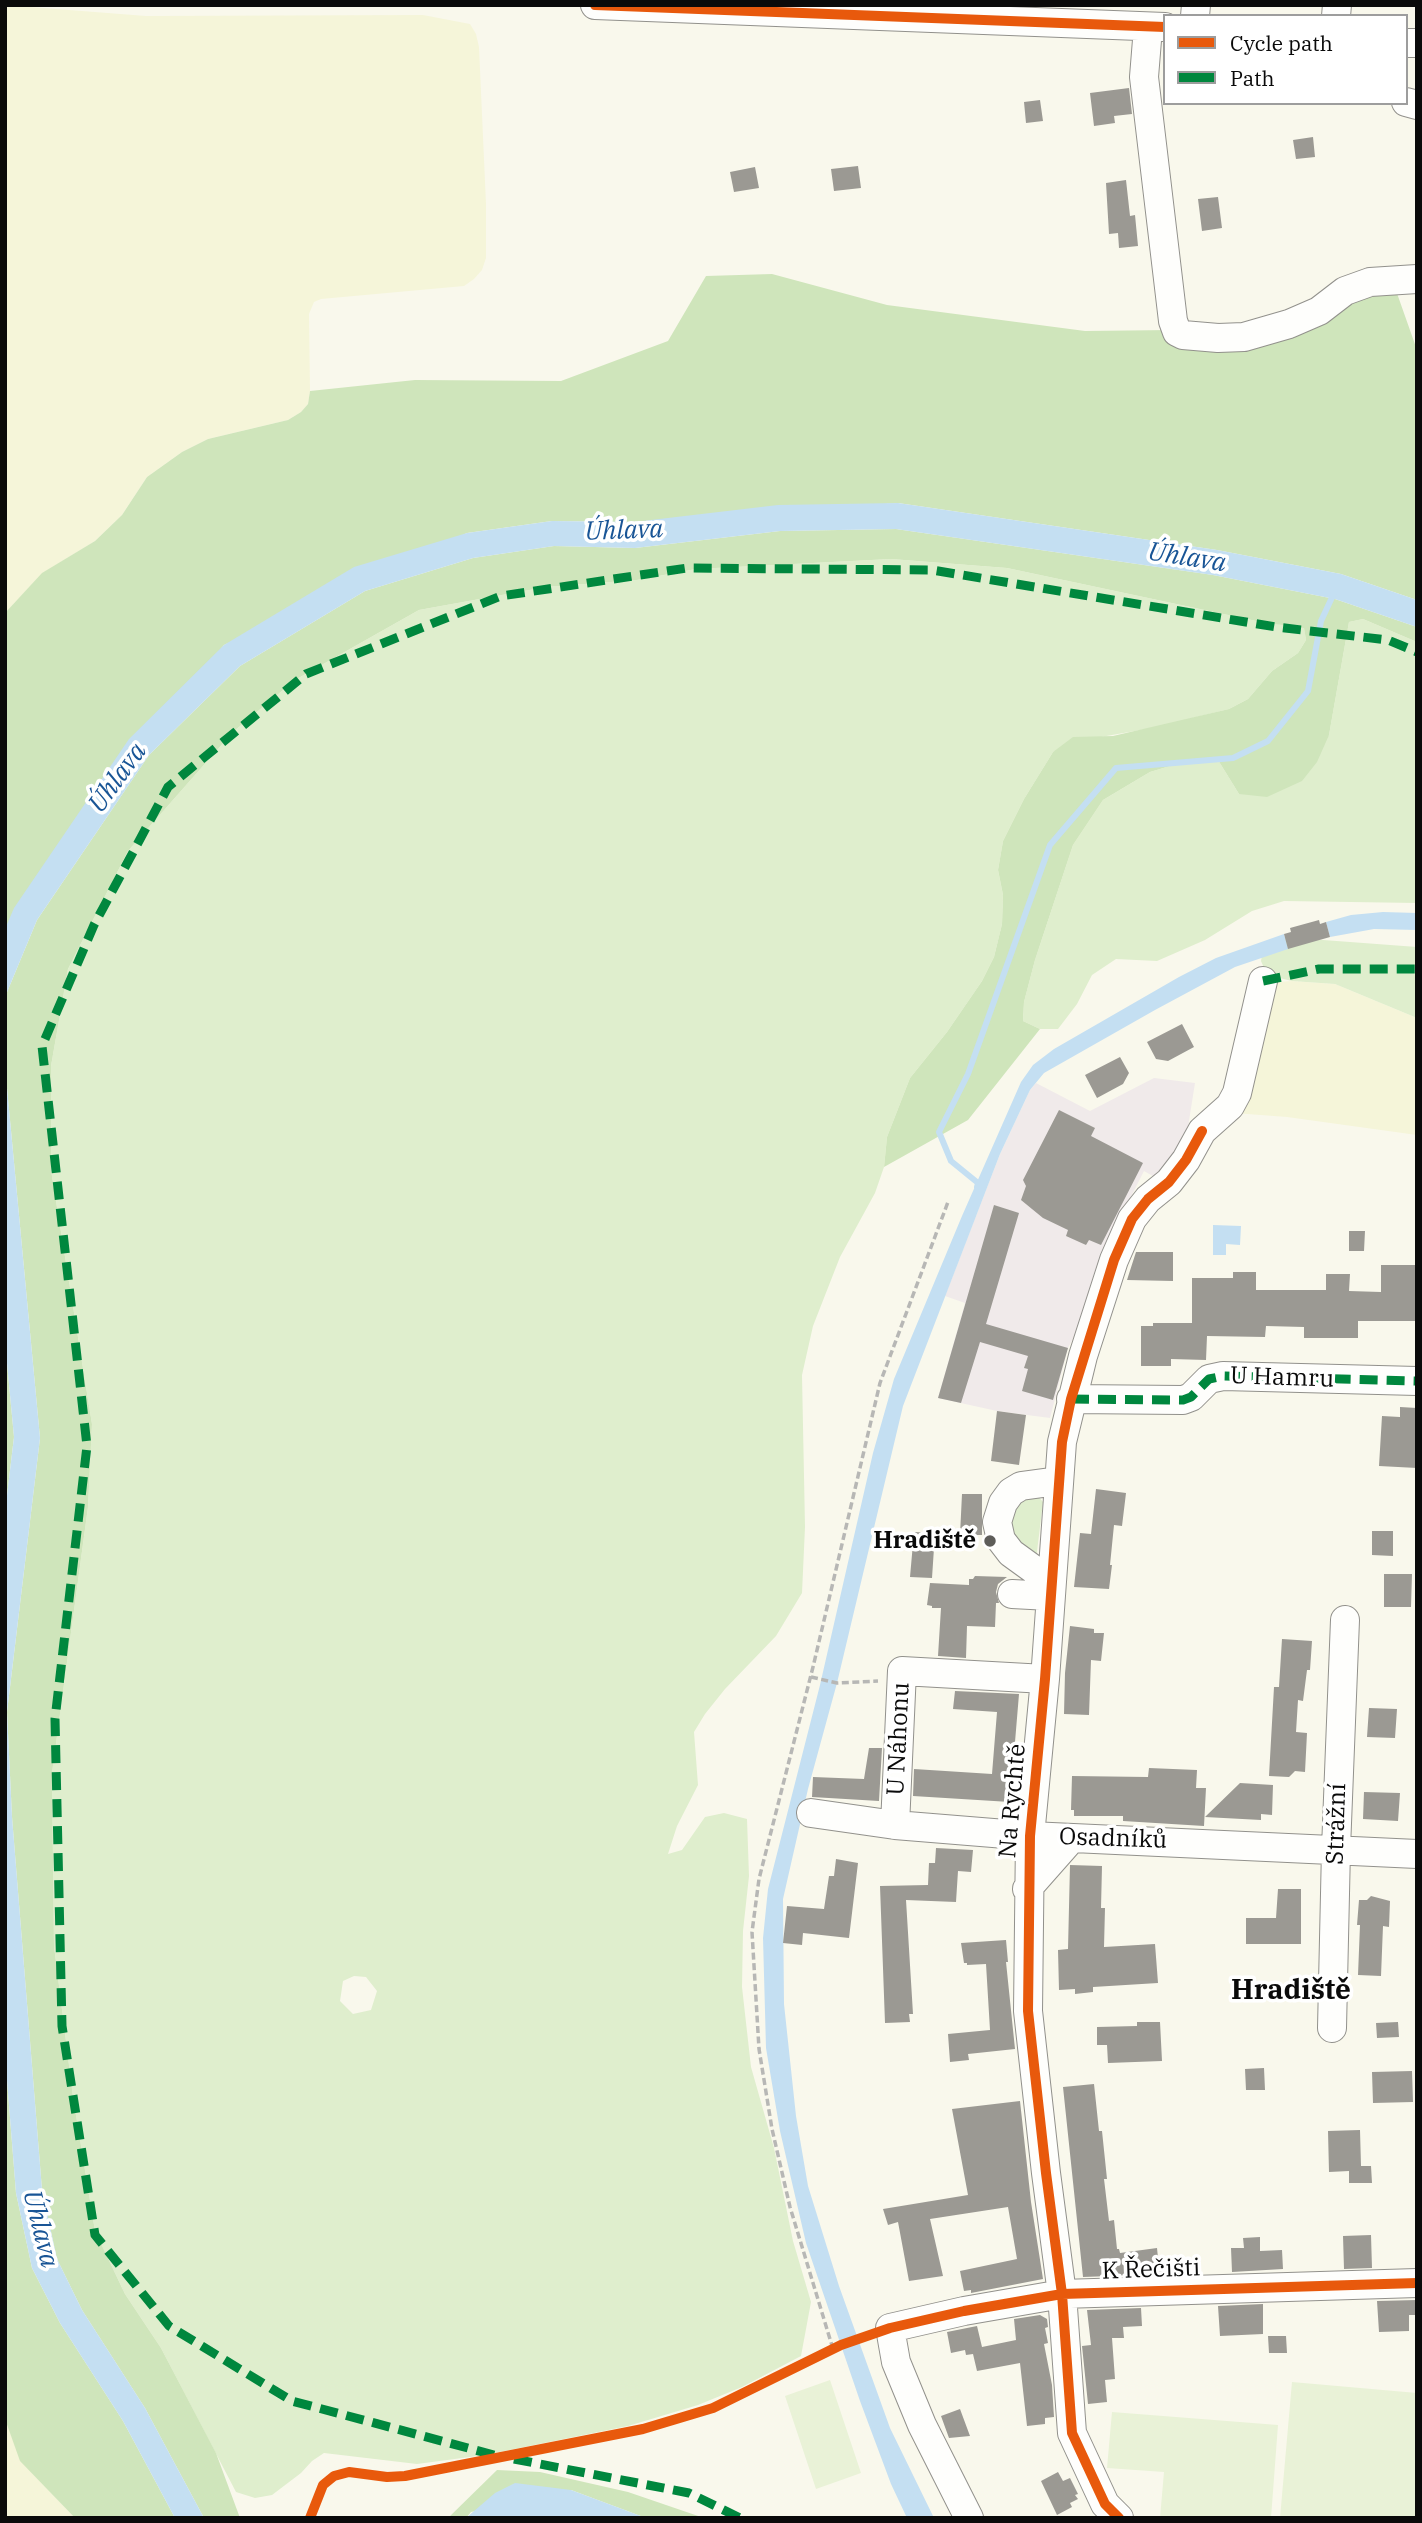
<!DOCTYPE html>
<html>
<head>
<meta charset="utf-8">
<style>
	body { margin:0 }
	#map { position:relative; width:1422px; height:2523px; overflow:hidden; background:#f9f8ec; font-family:"IBM Plex Serif",serif }
	canvas { display:block }
	.frame { position:absolute; inset:0; border:7px solid #0a0a0a; pointer-events:none }
	.legend { position:absolute; left:1163px; top:14px; width:245px; height:91px; box-sizing:border-box; background:#fff; border:2px solid #9d9d9d; margin:0; padding:9px 12px; list-style:none; font-size:21px; color:#0a0a0a }
	.legend li { display:flex; align-items:center; gap:14px; height:35px }
	.legend b { width:35px; border:2px solid #9d9d9d }
</style>
</head>
<body>
<div id="map">
<canvas width="1422" height="2523"></canvas>
<div class="frame"></div>
<ul class="legend">
<li><b style="height:9px;background:#e8590c"></b>Cycle path</li>
<li><b style="height:9px;background:#00873e"></b>Path</li>
</ul>
</div>
<script>
const context = document.querySelector('canvas').getContext('2d');
context.lineJoin = 'round';
function paint(path, color) {
  context.fillStyle = color;
  context.fill(path, 'evenodd');
}
function toPath(rows) {
  const path = new Path2D();
  for (const r of rows) {
    path.moveTo(r[0], r[1]);
    for (let i = 2; i < r.length; i += 2) path.lineTo(r[i], r[i + 1]);
  }
  return path;
}
function stroke(path, color, width, dash) {
  context.strokeStyle = color;
  context.lineWidth = width;
  context.lineCap = dash ? 'butt' : 'round';
  context.setLineDash(dash || []);
  context.stroke(path);
}
function label(font, color, halo, rows, align = 'center') {
  context.font = font + ' "IBM Plex Serif",serif';
  context.lineWidth = 7;
  context.setLineDash([]);
  context.textBaseline = 'middle';
  context.strokeStyle = halo;
  context.fillStyle = color;
  for (const [text, x, y, turn = 0] of rows) {
    context.save();
    context.translate(x, y);
    context.rotate((+turn || 0) * Math.PI / 180);
    context.textAlign = isNaN(turn) ? turn : align;
    if (halo) context.strokeText(text, 0, 0);
    context.fillText(text, 0, 0);
    context.restore();
  }
}
const industrial = toPath([
	[1154,1078,1195,1083,1184,1152,1158,1179,1144,1171,1106,1246,1081,1323,1068,1348,1050,1418,997,1411,938,1398,965,1303,945,1296,1000,1154,1030,1090,1036,1083,1090,1111]
]);
const farmland = toPath([
	[5,5,146,16,423,15,470,24,476,34,479,47,486,204,486,258,482,270,474,279,464,286,321,299,314,302,309,314,310,391,308,404,301,412,288,420,208,439,182,452,147,477,122,515,95,541,43,573,5,613],
	[1292,981,1335,984,1417,1018,1417,1135,1287,1117,1234,1113,1265,983],
	[5,2419,21,2461,75,2518,5,2518]
]);
const green = toPath([
	[891,559,1007,568,1261,622,1304,627,1306,640,1298,653,1272,671,1248,699,1229,709,1152,728,1095,738,1053,752,1024,799,1003,841,998,870,1003,895,1002,924,994,957,982,981,947,1032,910,1078,887,1137,884,1167,875,1193,840,1257,813,1326,802,1375,805,1527,802,1593,776,1636,725,1689,705,1714,694,1732,698,1785,677,1826,668,1854,682,1850,705,1817,724,1813,747,1819,749,1876,743,1931,742,1987,751,2067,774,2148,793,2241,811,2302,801,2356,742,2387,698,2405,628,2426,485,2455,417,2464,324,2453,312,2461,301,2473,272,2495,255,2498,236,2492,161,2348,125,2294,95,2231,73,2097,54,1946,52,1773,88,1507,92,1424,51,1170,51,1066,68,969,128,851,233,732,295,680,419,610,546,587,637,580,696,569],
	[354,1976,366,1977,377,1991,371,2010,353,2014,340,2001,343,1981],
	[1363,619,1417,642,1417,903,1284,901,1252,911,1205,940,1157,961,1116,959,1092,975,1077,1004,1058,1029,1040,1029,1023,1021,1024,1002,1035,960,1073,845,1103,800,1150,772,1190,760,1218,760,1239,794,1329,735,1349,622],
	[1283,937,1417,947,1417,1018,1335,984,1292,981,1267,975,1261,961,1264,944],
	[1038,1496,1043,1502,1036,1560,1013,1536,1009,1516,1016,1500]
]);
const forest = toPath([
	[772,274,887,305,1085,331,1171,330,1236,333,1393,282,1417,350,1417,600,1341,574,1217,550,898,503,634,522,552,521,467,533,224,645,5,929,5,613,42,573,95,541,122,515,147,477,182,452,208,439,288,420,301,412,308,404,310,391,415,380,561,381,668,341,706,276],
	[896,529,1213,575,1335,599,1417,627,1417,642,1363,619,1349,622,1329,735,1317,762,1302,781,1267,797,1239,794,1218,760,1190,760,1150,772,1103,800,1073,845,1035,960,1024,1002,1023,1021,1040,1029,968,1120,884,1167,887,1137,910,1078,947,1032,982,981,994,957,1002,924,1003,895,998,870,1003,841,1024,799,1053,752,1073,737,1113,736,1229,709,1248,699,1272,671,1298,653,1306,640,1304,628,1261,622,1007,568,891,559,696,569,637,580,546,587,419,610,295,680,233,732,128,851,68,969,51,1066,51,1170,92,1424,88,1507,52,1773,54,1946,73,2097,95,2231,125,2294,161,2348,216,2453,240,2518,204,2518,145,2408,82,2310,57,2259,42,2190,12,1817,7,1712,40,1438,5,1067,5,997,37,920,149,755,240,666,365,591,473,558,554,546,635,548,780,531],
	[5,1342,14,1437,5,1512],
	[5,2055,16,2193,32,2268,60,2323,123,2421,175,2518,75,2518,20,2461,5,2419],
	[497,2470,540,2472,628,2492,704,2518,646,2518,571,2490,471,2512,466,2518,448,2518]
]);
const pitch = toPath([
	[830,2380,861,2473,816,2489,785,2396],
	[1292,2382,1417,2393,1417,2518,1280,2518],
	[1112,2412,1278,2425,1271,2518,1160,2518,1164,2472,1107,2468]
]);
const water = toPath([
	[898,503,1217,550,1341,574,1417,600,1417,627,1335,599,1213,575,896,529,780,531,635,548,554,546,473,558,365,591,240,666,149,755,37,920,5,997,5,929,14,908,129,739,224,645,354,567,467,533,552,521,634,522,778,505],
	[1383,912,1417,913,1417,930,1374,929,1330,937,1326,922,1351,915],
	[1284,934,1288,949,1235,967,1155,1010,1044,1073,1030,1090,1000,1154,903,1406,837,1683,808,1789,783,1899,784,2004,796,2116,808,2186,839,2286,890,2428,934,2518,907,2518,891,2484,860,2401,806,2243,780,2131,766,2048,763,1938,768,1889,820,1685,873,1453,894,1379,962,1216,1021,1082,1033,1065,1054,1049,1179,977,1216,958],
	[5,1067,40,1438,7,1712,12,1817,42,2190,57,2259,82,2310,145,2408,204,2518,175,2518,123,2421,60,2323,32,2268,16,2193,5,2055,5,1512,14,1437,5,1342],
	[1213,1225,1241,1226,1240,1245,1226,1244,1226,1255,1213,1255],
	[515,2483,571,2490,646,2518,466,2518,495,2493]
]);
const stream = toPath([
	[977,1187,978,1183,951,1161,939,1132,968,1074,1050,845,1116,768,1233,758,1268,741,1308,691,1321,621,1335,591]
]);
const building = toPath([
	[1129,88,1132,114,1114,116,1115,123,1094,126,1090,93],
	[1040,100,1043,121,1026,123,1024,102],
	[1313,137,1315,157,1296,159,1293,140],
	[858,166,861,188,834,191,831,169],
	[755,167,759,188,734,192,730,172],
	[1126,180,1130,216,1135,215,1138,246,1119,248,1118,233,1109,234,1106,183],
	[1218,197,1222,228,1202,231,1198,199],
	[1319,920,1320,924,1326,922,1330,937,1288,949,1284,934,1291,932,1290,928],
	[1182,1024,1194,1047,1168,1061,1156,1059,1147,1042],
	[1120,1057,1129,1073,1123,1084,1097,1098,1085,1075],
	[1059,1110,1095,1128,1091,1136,1143,1163,1101,1245,1089,1240,1086,1245,1066,1236,1068,1230,1043,1218,1021,1200,1026,1186,1023,1180],
	[994,1205,1019,1213,986,1324,1068,1348,1053,1400,1022,1391,1028,1369,1024,1368,1028,1356,980,1342,961,1403,938,1398],
	[1349,1231,1365,1231,1364,1251,1349,1251],
	[1136,1252,1173,1252,1173,1281,1127,1280],
	[1381,1265,1417,1265,1417,1321,1358,1321,1358,1338,1304,1338,1304,1327,1266,1326,1265,1337,1207,1336,1206,1360,1171,1359,1171,1366,1141,1366,1141,1326,1153,1326,1153,1323,1192,1323,1192,1278,1233,1278,1233,1272,1256,1272,1256,1290,1326,1290,1326,1274,1350,1274,1349,1291,1381,1292],
	[1400,1407,1417,1408,1417,1468,1379,1466,1382,1416,1400,1417],
	[997,1411,1026,1415,1019,1465,991,1461],
	[1096,1489,1126,1493,1122,1526,1114,1525,1110,1565,1112,1565,1109,1589,1074,1587,1080,1533,1091,1534],
	[962,1494,982,1494,982,1535,960,1535],
	[1372,1531,1393,1531,1393,1556,1372,1555],
	[914,1532,935,1533,932,1578,910,1577],
	[1384,1574,1412,1574,1411,1607,1384,1607],
	[975,1576,1007,1577,998,1584,996,1592,999,1603,996,1603,995,1627,967,1626,966,1658,938,1656,941,1608,932,1608,932,1606,927,1605,930,1583,969,1585,969,1579,973,1579],
	[1070,1626,1094,1629,1094,1633,1104,1633,1101,1661,1091,1660,1089,1715,1064,1714,1065,1673],
	[1282,1639,1312,1641,1310,1670,1307,1670,1303,1701,1298,1700,1296,1732,1307,1733,1305,1772,1295,1771,1289,1777,1269,1776,1274,1687,1279,1687],
	[955,1691,1019,1694,1010,1802,913,1796,914,1769,992,1774,997,1712,953,1709],
	[1369,1708,1397,1709,1395,1738,1367,1737],
	[869,1748,882,1748,879,1801,812,1797,813,1777,864,1779],
	[1149,1768,1197,1770,1196,1788,1206,1788,1204,1826,1123,1821,1123,1816,1074,1816,1074,1810,1071,1810,1072,1776,1148,1777],
	[1240,1783,1273,1785,1272,1815,1261,1814,1261,1820,1205,1817],
	[1364,1792,1400,1793,1398,1821,1363,1819],
	[936,1848,973,1850,971,1872,958,1871,956,1902,906,1900,913,2014,909,2014,910,2022,885,2023,880,1886,928,1885,929,1863,935,1863],
	[836,1859,858,1863,849,1938,803,1933,802,1945,783,1943,787,1906,824,1909,829,1876,834,1876],
	[1070,1865,1102,1866,1101,1908,1105,1908,1104,1947,1155,1944,1158,1983,1093,1987,1093,1992,1075,1994,1075,1989,1059,1990,1058,1950,1068,1949],
	[1278,1889,1301,1889,1301,1944,1246,1944,1246,1918,1276,1918],
	[1371,1896,1390,1901,1389,1927,1383,1926,1381,1976,1358,1975,1360,1925,1357,1925,1359,1900,1367,1900],
	[1006,1940,1008,1962,1006,1962,1015,2049,968,2054,969,2060,950,2062,948,2034,990,2030,986,1964,967,1965,967,1963,964,1963,961,1943],
	[1137,2022,1160,2022,1162,2061,1108,2063,1107,2045,1097,2045,1097,2027,1137,2026],
	[1398,2022,1399,2037,1377,2038,1376,2023],
	[1264,2068,1265,2090,1246,2090,1245,2069],
	[1412,2071,1413,2102,1373,2103,1372,2072],
	[1094,2084,1099,2131,1102,2131,1107,2179,1104,2179,1109,2221,1114,2220,1117,2249,1119,2249,1120,2253,1157,2248,1158,2258,1165,2257,1168,2274,1083,2277,1063,2087],
	[1020,2101,1031,2202,1043,2279,971,2293,971,2290,964,2291,960,2271,1017,2259,1008,2207,930,2219,943,2276,909,2281,898,2222,888,2225,883,2209,968,2195,952,2109],
	[1360,2130,1361,2166,1371,2166,1372,2183,1349,2183,1349,2171,1329,2172,1328,2131],
	[1371,2235,1372,2268,1344,2269,1343,2236],
	[1260,2237,1260,2251,1282,2250,1283,2269,1232,2272,1231,2248,1244,2248,1243,2238],
	[1417,2300,1417,2315,1409,2315,1409,2331,1379,2332,1377,2301],
	[1263,2304,1263,2334,1220,2336,1218,2306],
	[1141,2308,1142,2326,1123,2327,1124,2338,1112,2338,1115,2379,1105,2380,1107,2402,1088,2404,1082,2346,1091,2345,1087,2310],
	[1040,2315,1047,2319,1048,2327,1045,2328,1048,2343,1044,2344,1052,2385,1054,2417,1045,2418,1045,2424,1027,2426,1020,2363,977,2371,973,2354,966,2355,965,2350,951,2353,947,2332,977,2326,982,2347,1016,2340,1014,2319],
	[1268,2336,1286,2336,1287,2353,1269,2353],
	[960,2409,970,2436,949,2438,941,2416],
	[1058,2472,1063,2481,1070,2478,1078,2494,1075,2495,1078,2499,1070,2503,1072,2507,1057,2515,1041,2481]
]);
const path = toPath([
	[811,1677,837,1683,878,1681],
	[833,2349,790,2207,772,2129,759,2049,752,1932,759,1879,813,1667,880,1383,948,1202]
]);
const minor = toPath([
	[595,5,1165,27],
	[1195,16,1196,5],
	[1336,16,1337,5],
	[1147,40,1144,77,1173,321,1177,332,1183,335,1218,338,1244,337,1289,324,1319,311,1345,291,1370,282,1417,279],
	[1406,43,1417,43],
	[1406,102,1417,105],
	[1071,1399,1183,1400,1191,1397,1209,1379,1223,1376,1417,1381],
	[1051,1582,1011,1553,1001,1540,997,1522,1003,1503,1011,1492,1021,1486,1058,1481],
	[1012,1594,1050,1596],
	[811,1813,895,1825,1030,1836,1417,1854],
	[895,1825,902,1671,1045,1679],
	[1027,1889,1072,1838],
	[1332,2028,1336,1849,1345,1620],
	[969,2518,922,2425,896,2362,890,2328,964,2311,1062,2294,1417,2283],
	[1119,2518,1105,2504,1072,2433,1062,2294,1046,2173,1028,2011,1030,1836,1045,1679,1062,1442,1083,1356,1114,1260,1132,1219,1148,1199,1169,1182,1186,1160,1202,1131,1230,1106,1237,1093,1263,981]
]);
const quiet = toPath([
	[1263,981,1319,969,1417,969],
	[1071,1399,1183,1400,1191,1397,1209,1379,1223,1376,1417,1381],
	[494,2455,292,2401,169,2326,95,2235,62,2026,55,1719,87,1446,42,1046,94,925,168,787,306,674,501,596,687,568,932,570,1276,627,1388,640,1417,652],
	[514,2459,689,2493,740,2518]
]);
const cycleway = toPath([
	[595,5,1165,27],
	[310,2518,323,2485,334,2476,349,2472,387,2477,405,2476,643,2429,713,2408,841,2345,890,2328,964,2311,1062,2294,1417,2283],
	[1119,2518,1105,2504,1072,2433,1062,2294,1046,2173,1028,2011,1030,1836,1045,1679,1062,1442,1071,1399,1114,1260,1132,1219,1148,1199,1169,1182,1186,1160,1202,1131]
]);
const markers = [
	[990,1541,7,"#5e5d59"]
];
const streetNames = [
	["U Hamru",1282,1378,2],
	["U Náhonu",899,1739,-87],
	["Na Rychtě",1013,1801,-85],
	["Strážní",1337,1824,-88],
	["Osadníků",1113,1839,2],
	["K Řečišti",1151,2270,-2]
];
const poiNames = [
	["Hradiště",976,1541]
];
const waterNames = [
	["Úhlava",624,531,-2],
	["Úhlava",1187,558,9],
	["Úhlava",118,778,-54],
	["Úhlava",40,2229,76]
];
const quarterNames = [
	["Hradiště",1291,1991]
];
paint(industrial, '#f0eaea');
paint(farmland, '#f5f5d9');
paint(green, '#dfeecd');
paint(forest, '#cfe5bb');
paint(pitch, '#e9f2d7');
paint(water, '#c4dff2');
stroke(stream, '#c4dff2', 6);
paint(building, '#9b9993');
stroke(minor, '#92918c', 30);
stroke(path, '#b7b7b5', 3.5, [7, 3.5]);
stroke(minor, '#fefefc', 28);
stroke(quiet, '#00873e', 9, [18, 9]);
stroke(cycleway, '#e8590c', 10);
for (const [x, y, r, color] of markers) {
  const dot = new Path2D();
  dot.arc(x, y, r, 0, 2 * Math.PI);
  context.fillStyle = color;
  context.fill(dot);
  stroke(dot, '#fff', 2.5);
}
label('24px', '#0a0a0a', '#fff', streetNames);
label('bold 24px', '#0a0a0a', '#fff', poiNames, 'right');
label('italic 26px', '#195596', '#fff', waterNames);
label('bold 28px', '#0a0a0a', '#fff', quarterNames);
</script>
</body>
</html>
